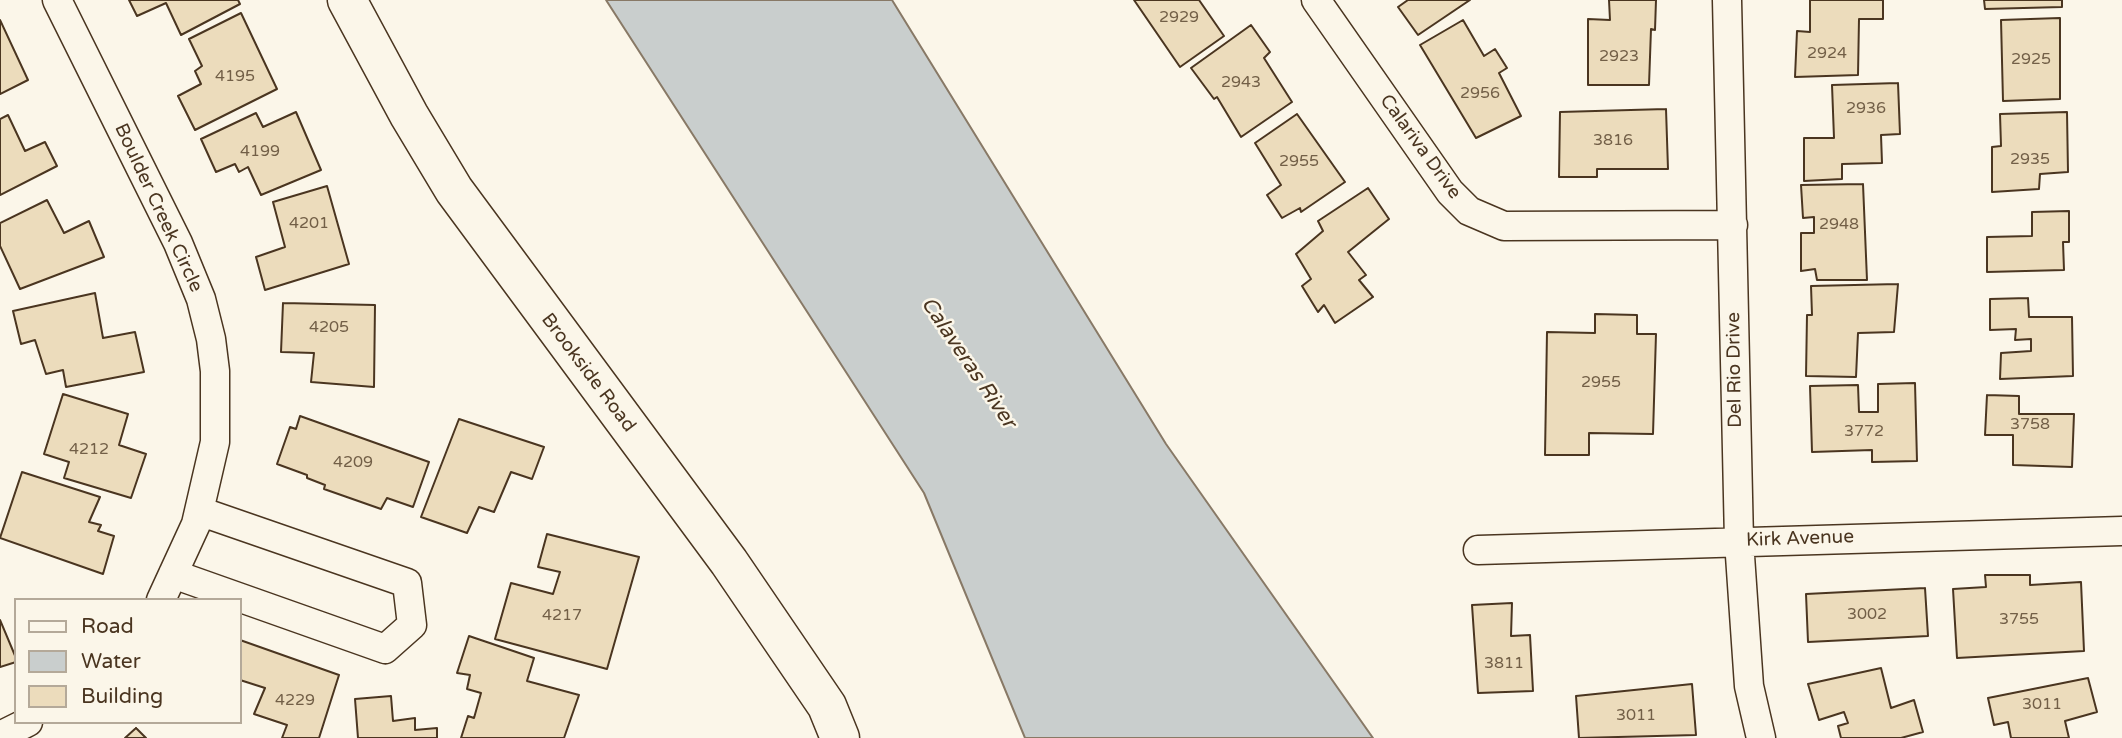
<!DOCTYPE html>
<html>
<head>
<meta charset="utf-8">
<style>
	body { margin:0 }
	#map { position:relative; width:2122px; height:738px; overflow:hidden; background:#fbf6e9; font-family:"Varela Round",sans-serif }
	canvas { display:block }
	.legend { position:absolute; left:14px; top:598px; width:228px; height:126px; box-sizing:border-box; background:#fbf6e9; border:2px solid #b4a999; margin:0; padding:9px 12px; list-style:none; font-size:21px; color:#4a3520 }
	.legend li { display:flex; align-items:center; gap:14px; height:35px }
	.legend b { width:35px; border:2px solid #b4a999 }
</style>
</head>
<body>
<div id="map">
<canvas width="2122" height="738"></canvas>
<ul class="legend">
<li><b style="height:9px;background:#fbf6e9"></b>Road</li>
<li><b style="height:19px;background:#c9cecd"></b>Water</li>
<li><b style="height:19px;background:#ecdcbc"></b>Building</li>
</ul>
</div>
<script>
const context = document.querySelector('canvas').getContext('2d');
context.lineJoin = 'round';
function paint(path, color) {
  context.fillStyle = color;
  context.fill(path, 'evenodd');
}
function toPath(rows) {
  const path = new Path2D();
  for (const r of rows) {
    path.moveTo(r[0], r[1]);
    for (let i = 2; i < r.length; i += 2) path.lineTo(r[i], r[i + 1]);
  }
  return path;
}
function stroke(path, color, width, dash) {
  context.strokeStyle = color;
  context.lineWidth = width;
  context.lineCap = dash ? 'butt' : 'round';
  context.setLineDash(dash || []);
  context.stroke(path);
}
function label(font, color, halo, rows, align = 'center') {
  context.font = font + ' "Varela Round",sans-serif';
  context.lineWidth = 5;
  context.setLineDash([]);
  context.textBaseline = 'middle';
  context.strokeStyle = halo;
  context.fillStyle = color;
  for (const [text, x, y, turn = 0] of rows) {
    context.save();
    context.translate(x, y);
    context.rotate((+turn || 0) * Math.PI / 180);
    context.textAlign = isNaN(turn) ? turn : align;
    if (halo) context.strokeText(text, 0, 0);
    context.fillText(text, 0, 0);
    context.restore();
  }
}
const water = toPath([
	[606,0,892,0,1166,444,1373,738,1025,738,924,493,606,0]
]);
const building = toPath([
	[129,0,238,0,240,4,181,35,166,3,137,16,129,0],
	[1134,0,1199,0,1224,36,1180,67,1134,0],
	[1408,0,1470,0,1418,35,1398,7,1408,0],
	[1609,0,1656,0,1655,30,1651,29,1649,85,1588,85,1588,19,1610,20,1609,0],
	[1810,0,1883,0,1883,19,1859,19,1858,75,1795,77,1797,31,1810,32,1810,0],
	[1984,0,2062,0,2062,7,1985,9,1984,0],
	[241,13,277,89,195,130,178,96,201,84,195,71,202,66,189,39,241,13],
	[2060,18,2060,99,2003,101,2001,20,2060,18],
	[0,20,28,80,0,94,0,20],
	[1463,20,1484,56,1495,49,1507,68,1499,73,1521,116,1476,138,1420,45,1463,20],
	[1251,25,1270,52,1264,58,1292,102,1241,137,1217,97,1214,99,1191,68,1251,25],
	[1898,83,1900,134,1881,135,1882,163,1842,164,1842,179,1804,181,1804,138,1834,138,1832,85,1898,83],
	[1666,109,1668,169,1597,169,1597,177,1559,177,1560,112,1666,109],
	[296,112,321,170,261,195,248,167,239,172,235,164,216,172,201,139,256,113,263,127,296,112],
	[2067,112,2068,172,2040,174,2039,189,1992,192,1992,147,2001,146,2000,114,2067,112],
	[1297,114,1345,182,1301,212,1300,208,1282,218,1267,195,1281,185,1255,143,1297,114],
	[8,115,25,151,45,142,57,166,0,195,0,119,8,115],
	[1863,184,1867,280,1817,280,1815,269,1801,271,1801,233,1814,233,1814,217,1803,218,1801,185,1863,184],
	[327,186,349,264,265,290,256,257,285,247,273,202,327,186],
	[1368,188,1389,219,1348,252,1366,275,1359,280,1373,297,1335,323,1324,305,1318,312,1302,286,1311,279,1296,254,1323,231,1318,221,1368,188],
	[47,200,64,233,89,221,104,257,20,289,0,246,0,223,47,200],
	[2069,211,2069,242,2063,242,2064,270,1987,272,1987,237,2032,236,2032,212,2069,211],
	[1898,284,1894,332,1858,333,1856,377,1806,376,1807,315,1812,315,1811,286,1898,284],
	[95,293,103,338,135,332,144,372,66,387,63,370,46,374,35,340,21,344,13,311,95,293],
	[2028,298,2029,317,2072,317,2073,376,2000,379,2001,353,2031,351,2031,339,2015,340,2016,329,1990,330,1990,299,2028,298],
	[283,303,375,305,374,387,311,382,314,353,281,352,283,303],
	[1595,314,1637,315,1637,334,1656,334,1653,434,1589,433,1589,455,1545,455,1547,332,1595,333,1595,314],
	[1915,383,1917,461,1872,462,1872,450,1812,452,1810,386,1858,385,1859,412,1878,412,1878,384,1915,383],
	[63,394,128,414,119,445,146,454,131,498,64,478,69,462,44,454,63,394],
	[1987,395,2019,396,2019,414,2074,414,2072,467,2013,465,2013,435,1985,435,1987,395],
	[300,416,429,462,413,507,387,498,381,509,324,489,325,485,307,478,307,475,277,464,290,427,296,429,300,416],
	[459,419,544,447,532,479,511,472,494,512,479,507,467,533,421,517,459,419],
	[22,472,100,497,89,522,101,525,98,531,114,536,103,574,0,538,22,472],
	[547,534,639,557,607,669,495,639,511,583,553,594,560,572,538,567,547,534],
	[1985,575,2030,575,2030,585,2081,582,2084,651,1957,658,1953,589,1986,587,1985,575],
	[1925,588,1928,636,1808,642,1806,594,1925,588],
	[1512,603,1511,636,1530,635,1533,691,1478,693,1472,605,1512,603],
	[0,620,16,658,16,662,0,667,0,620],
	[469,636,534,658,527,681,579,695,564,738,461,738,468,716,474,718,481,693,467,689,470,675,457,673,469,636],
	[240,640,339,675,319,738,282,738,287,725,254,714,265,688,240,680,240,640],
	[1881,668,1891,708,1914,700,1923,732,1901,738,1841,738,1838,726,1848,723,1844,712,1819,720,1808,684,1881,668],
	[2088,678,2097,712,2065,721,2069,738,2011,738,2008,722,1994,725,1988,698,2088,678],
	[1692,684,1696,735,1579,738,1576,696,1692,684],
	[391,696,393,721,415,718,415,730,437,728,437,738,358,738,355,699,391,696],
	[136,728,146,738,125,738,136,728]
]);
const street = toPath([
	[57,0,178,243,201,299,211,339,215,371,215,442,196,524,161,600],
	[1316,0,1450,192,1469,211,1504,226,1733,225],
	[1727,0,1739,541,1749,686,1761,738],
	[1478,550,2122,531],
	[173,574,385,649,412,625,407,583,199,511],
	[0,736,28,722]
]);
const secondary = toPath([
	[347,0,409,115,454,190,729,562,827,706,840,738]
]);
const numberNames = [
	["2929",1179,18],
	["2924",1827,54],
	["2923",1619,57],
	["2925",2031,60],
	["4195",235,77],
	["2943",1241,83],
	["2956",1480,94],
	["2936",1866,109],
	["3816",1613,141],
	["4199",260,152],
	["2935",2030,160],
	["2955",1299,162],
	["4201",309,224],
	["2948",1839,225],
	["4205",329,328],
	["2955",1601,383],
	["3758",2030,425],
	["3772",1864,432],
	["4212",89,450],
	["4209",353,463],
	["3002",1867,615],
	["4217",562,616],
	["3755",2019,620],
	["3811",1504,664],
	["4229",295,701],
	["3011",2042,705],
	["3011",1636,716]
];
const streetNames = [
	["Calariva Drive",1420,147,54],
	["Boulder Creek Circle",158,208,65],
	["Del Rio Drive",1735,370,-91],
	["Brookside Road",588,373,53],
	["Kirk Avenue",1800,539,-2]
];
const waterNames = [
	["Calaveras River",968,363,56]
];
paint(water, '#c9cecd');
stroke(water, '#887966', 2);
paint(building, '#ecdcbc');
stroke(building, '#4a3520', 2);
stroke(street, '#4a3520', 31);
stroke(secondary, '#4a3520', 41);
stroke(street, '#fbf6e9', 28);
stroke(secondary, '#fbf6e9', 38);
label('16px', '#725f47', null, numberNames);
label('19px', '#4a3520', '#fbf6e9', streetNames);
label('italic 21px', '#4a3520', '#fbf6e9', waterNames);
</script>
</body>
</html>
